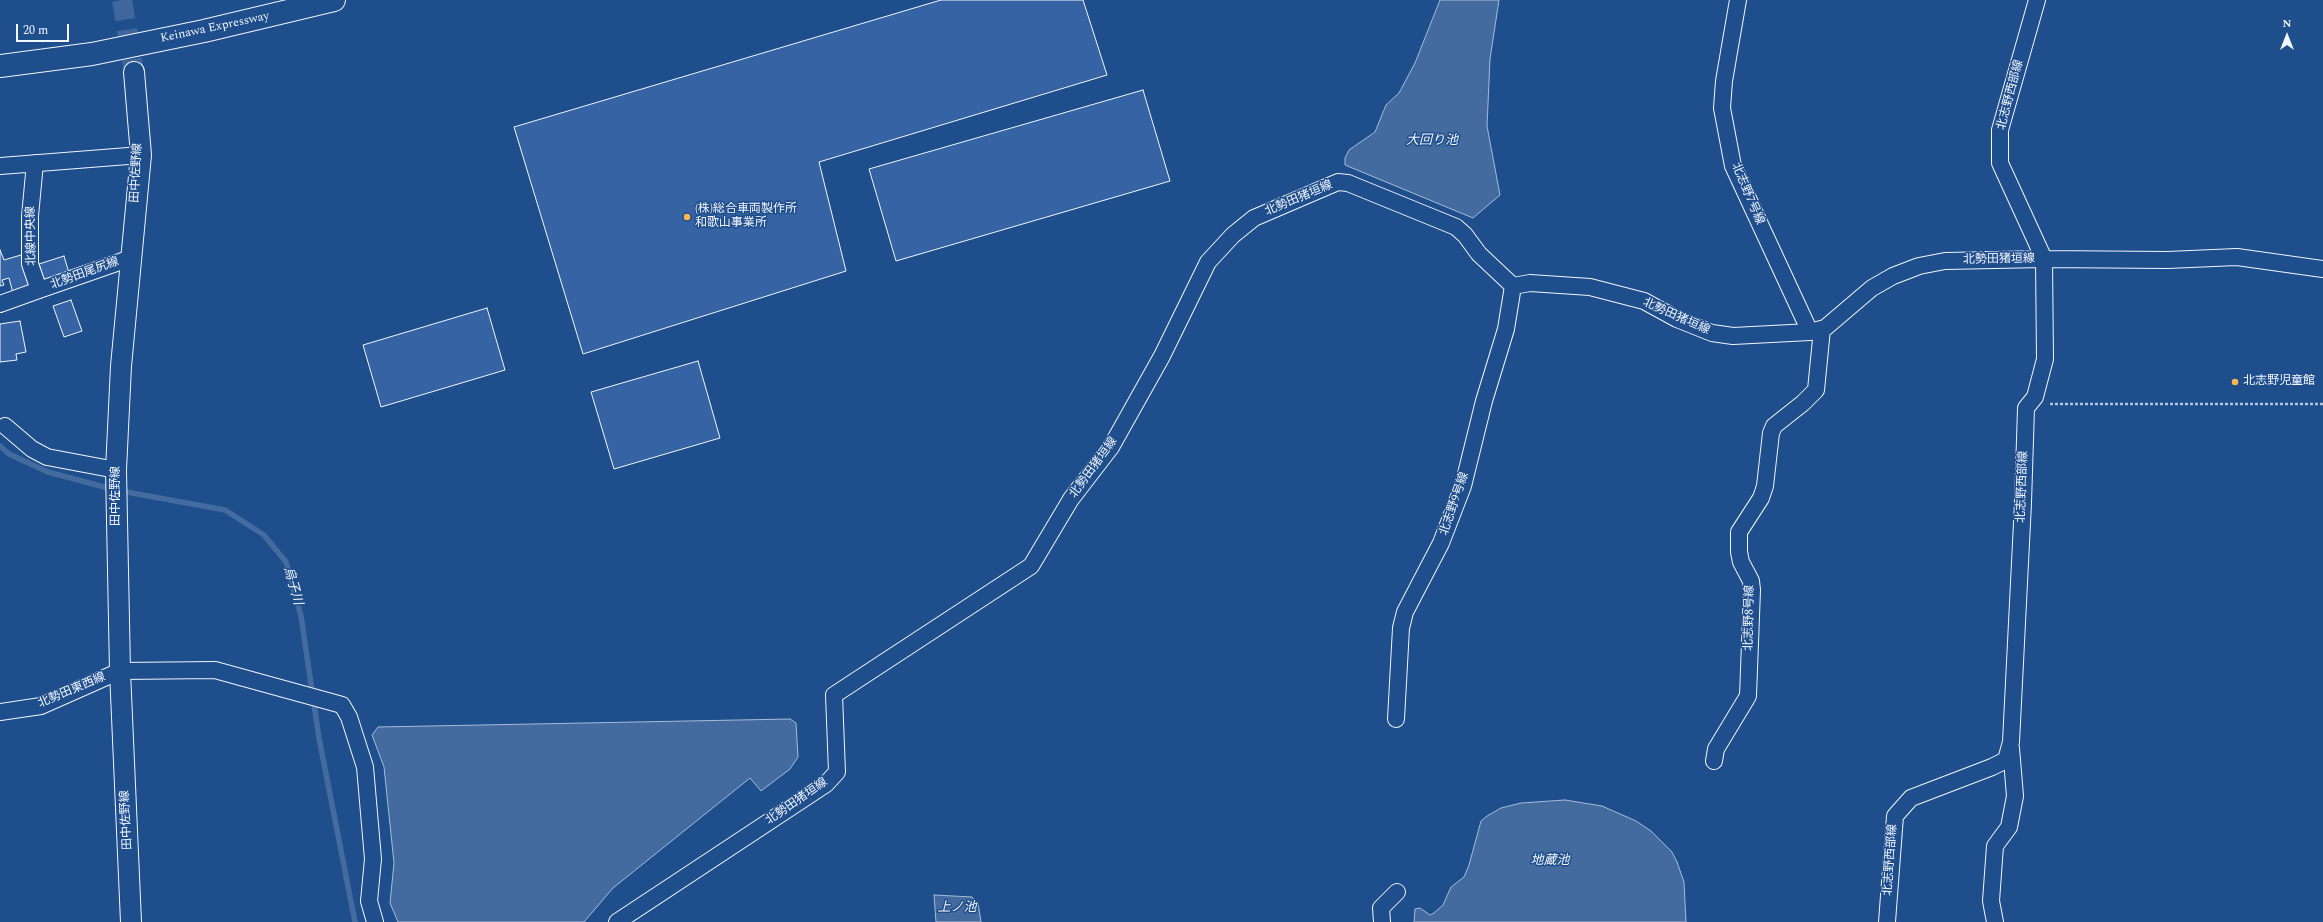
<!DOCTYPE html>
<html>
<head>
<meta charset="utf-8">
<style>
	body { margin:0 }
	#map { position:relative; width:2323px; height:922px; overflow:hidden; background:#1f4e8c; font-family:Spectral,serif }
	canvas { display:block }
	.north { position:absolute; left:2267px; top:16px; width:40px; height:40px; -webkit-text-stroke:3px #1f4e8c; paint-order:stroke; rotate:0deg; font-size:11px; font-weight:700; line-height:16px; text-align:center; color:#f2f6ff }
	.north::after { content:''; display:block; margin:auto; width:14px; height:18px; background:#f2f6ff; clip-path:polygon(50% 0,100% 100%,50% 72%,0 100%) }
	.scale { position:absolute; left:16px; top:24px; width:53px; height:18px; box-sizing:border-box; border:2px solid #f2f6ff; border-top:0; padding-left:5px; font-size:12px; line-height:14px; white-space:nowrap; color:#f2f6ff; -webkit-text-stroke:3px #1f4e8c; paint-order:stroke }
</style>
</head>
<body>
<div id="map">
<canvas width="2323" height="922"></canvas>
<div class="north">N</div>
<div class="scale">20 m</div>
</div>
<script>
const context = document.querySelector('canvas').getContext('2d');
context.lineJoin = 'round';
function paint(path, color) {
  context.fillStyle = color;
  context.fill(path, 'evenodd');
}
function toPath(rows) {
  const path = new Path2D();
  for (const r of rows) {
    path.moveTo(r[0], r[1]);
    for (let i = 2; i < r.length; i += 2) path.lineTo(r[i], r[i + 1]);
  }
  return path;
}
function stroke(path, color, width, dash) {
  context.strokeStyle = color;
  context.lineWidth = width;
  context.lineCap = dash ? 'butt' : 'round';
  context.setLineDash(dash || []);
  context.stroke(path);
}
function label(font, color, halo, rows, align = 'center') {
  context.font = font + ' Spectral,"Noto Sans JP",serif';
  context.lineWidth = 3;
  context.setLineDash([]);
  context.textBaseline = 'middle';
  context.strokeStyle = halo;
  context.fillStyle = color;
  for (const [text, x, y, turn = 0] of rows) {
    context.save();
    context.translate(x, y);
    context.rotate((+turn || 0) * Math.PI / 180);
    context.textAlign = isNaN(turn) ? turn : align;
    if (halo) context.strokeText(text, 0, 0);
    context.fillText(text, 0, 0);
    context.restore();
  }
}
const water = toPath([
	[1440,0,1499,0,1490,59,1487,126,1500,195,1473,218,1345,165,1345,158,1349,150,1375,132,1386,105,1399,93,1415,63,1440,0],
	[790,719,796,723,798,757,790,769,761,791,750,778,613,888,584,922,398,922,390,903,394,863,384,767,372,735,378,727,790,719],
	[1565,800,1602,806,1636,821,1651,831,1672,852,1677,862,1684,882,1686,922,1414,922,1415,909,1420,908,1430,915,1434,913,1443,905,1451,887,1464,877,1469,865,1481,821,1487,816,1501,808,1521,803,1565,800],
	[934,895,972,897,978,903,981,922,936,922,934,895]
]);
const stream = toPath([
	[0,446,9,454,48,472,112,489],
	[121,491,225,510,264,535,286,562,301,616,319,738,355,922]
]);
const building = toPath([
	[941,0,1083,0,1107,75,819,162,846,271,583,354,514,127,941,0],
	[1143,90,1170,181,896,261,869,169,1143,90],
	[0,250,4,260,21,255,30,288,13,293,9,278,2,280,4,285,0,286,0,250],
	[64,256,69,273,44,280,39,264,64,256],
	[71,300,82,331,64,337,53,306,71,300],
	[487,308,505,370,381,407,363,345,487,308],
	[20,321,26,352,16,354,17,360,0,362,0,324,20,321],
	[698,361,720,438,614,469,591,392,698,361]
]);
const tertiaryTunnel = toPath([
	[122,0,134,72]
]);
const path = toPath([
	[2050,404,2323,404]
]);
const minor = toPath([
	[1738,0,1724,81,1722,108,1733,166,1810,332],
	[0,166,141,155],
	[39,290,131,258],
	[0,304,39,290,30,264,30,216,35,163],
	[5,426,32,449,47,457,116,470],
	[0,712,41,706,120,671,215,670,342,705,349,717,365,767,373,859,369,901,375,922],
	[1396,719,1401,628,1405,612,1441,543,1463,486,1484,401,1506,329,1513,286],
	[1714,761,1716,749,1748,696,1752,590,1751,581,1741,562,1739,552,1739,532,1761,498,1765,486,1771,433,1774,426,1803,403,1816,390,1822,329],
	[617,922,826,784,837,772,834,695,1031,566,1071,499,1111,447,1162,356,1208,262,1233,235,1254,218,1338,182,1348,183,1456,227,1465,235,1479,254,1513,286,1530,283,1590,287,1644,301,1677,319,1712,333,1733,336,1810,332,1825,328,1872,288,1893,276,1919,266,1945,261,2044,259,2167,260,2237,257,2323,269],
	[1382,922,1381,908,1397,892],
	[1887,922,1895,816,1911,798,1992,767,2006,760,2011,742,2023,503,2026,408,2035,397,2045,359,2044,259,2000,163,2000,130,2037,0],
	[1995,922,1991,901,1995,846,2009,827,2015,796,2011,748]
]);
const tertiary = toPath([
	[131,922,120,671,116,470,121,366,141,155,134,72]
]);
const motorway = toPath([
	[0,66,92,54,204,31,334,0]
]);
const markers = [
	[687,217,4,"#ffb74d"],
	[2235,382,4,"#ffb74d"]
];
const streetNames = [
	["Keinawa Expressway",215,28,-12],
	["北志野西部線",2011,95,-75],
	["田中佐野線",137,173,-87],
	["北志野7号線",1747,194,67],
	["北勢田猪垣線",1299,199,-23],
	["北線中央線",32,236,-91],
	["北勢田猪垣線",1999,260,-1],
	["北勢田尾尻線",85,274,-20],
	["北勢田猪垣線",1676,317,24],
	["北勢田猪垣線",1094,468,-54],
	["北志野西部線",2023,487,-88],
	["田中佐野線",117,496,-90],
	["北志野9号線",1455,504,-71],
	["北志野8号線",1750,618,-89],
	["北勢田東西線",72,691,-23],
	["北勢田猪垣線",797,802,-35],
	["田中佐野線",127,820,-93],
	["北志野西部線",1891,860,-86]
];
const poiNames = [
	["(株)総合車両製作所",695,210],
	["和歌山事業所",695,224],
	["北志野児童館",2243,382]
];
const waterNames = [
	["大回り池",1432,141],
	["烏子川",292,586,74],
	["地蔵池",1550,861],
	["上ノ池",957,908]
];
paint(water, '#446ba0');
stroke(water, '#a8bbd7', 1);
stroke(stream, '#446ba0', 5.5);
paint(building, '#3563a3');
stroke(building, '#f2f6ff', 1);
stroke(tertiaryTunnel, '#3f679d', 20, [20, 10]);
stroke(minor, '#f2f6ff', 18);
stroke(tertiary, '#f2f6ff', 22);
stroke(motorway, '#f2f6ff', 24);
stroke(path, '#b3c4dc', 2.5, [3, 2]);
stroke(minor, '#1f4e8c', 16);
stroke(tertiary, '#1f4e8c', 20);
stroke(motorway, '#1f4e8c', 22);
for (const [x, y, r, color] of markers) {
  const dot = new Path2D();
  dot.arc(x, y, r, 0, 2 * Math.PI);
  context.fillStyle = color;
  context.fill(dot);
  stroke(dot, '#1f4e8c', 1.5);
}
label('12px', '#f2f6ff', '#1f4e8c', streetNames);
label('12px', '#f2f6ff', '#1f4e8c', poiNames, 'left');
label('italic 13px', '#f2f6ff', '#1f4e8c', waterNames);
</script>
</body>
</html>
